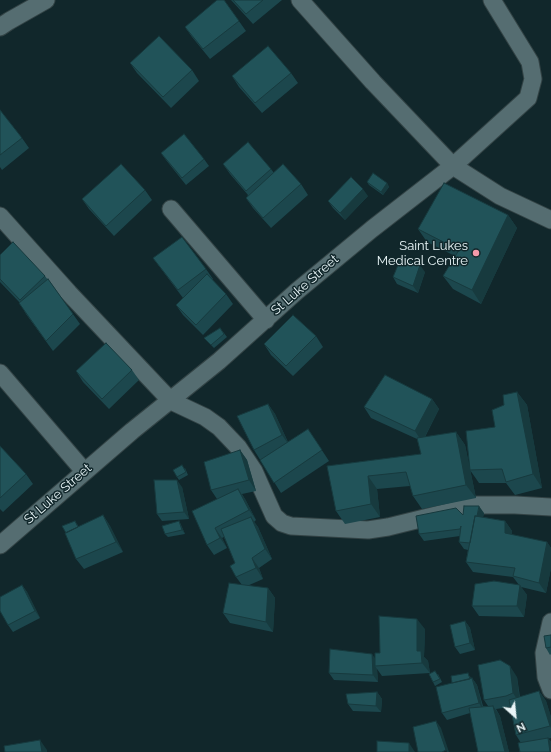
<!DOCTYPE html>
<html>
<head>
<meta charset="utf-8">
<style>
	body { margin:0 }
	#map { position:relative; width:551px; height:752px; overflow:hidden; background:#11272b; font-family:Raleway,sans-serif }
	canvas { display:block }
	.north { position:absolute; left:495px; top:696px; width:40px; height:40px; -webkit-text-stroke:3px #11272b; paint-order:stroke; rotate:153deg; font-size:11px; font-weight:700; line-height:16px; text-align:center; color:#e9f6f8 }
	.north::after { content:''; display:block; margin:auto; width:14px; height:18px; background:#e9f6f8; clip-path:polygon(50% 0,100% 100%,50% 72%,0 100%) }
</style>
</head>
<body>
<div id="map">
<canvas width="551" height="752"></canvas>
<div class="north">N</div>
</div>
<script>
const context = document.querySelector('canvas').getContext('2d');
context.lineJoin = 'round';
function toPath(rows) {
  const path = new Path2D();
  for (const r of rows) {
    path.moveTo(r[0], r[1]);
    for (let i = 2; i < r.length; i += 2) path.lineTo(r[i], r[i + 1]);
  }
  return path;
}
function stroke(path, color, width, dash) {
  context.strokeStyle = color;
  context.lineWidth = width;
  context.lineCap = dash ? 'butt' : 'round';
  context.setLineDash(dash || []);
  context.stroke(path);
}
function paint(path, color) {
  context.fillStyle = color;
  context.fill(path, 'evenodd');
}
function label(font, color, halo, rows, align = 'center') {
  context.font = font + ' Raleway,sans-serif';
  context.lineWidth = 3;
  context.setLineDash([]);
  context.textBaseline = 'middle';
  context.strokeStyle = halo;
  context.fillStyle = color;
  for (const [text, x, y, turn = 0] of rows) {
    context.save();
    context.translate(x, y);
    context.rotate((+turn || 0) * Math.PI / 180);
    context.textAlign = isNaN(turn) ? turn : align;
    if (halo) context.strokeText(text, 0, 0);
    context.fillText(text, 0, 0);
    context.restore();
  }
}
const street = toPath([
	[300,0,373,82,453,166,500,196,551,220],
	[0,27,9,21,46,0],
	[171,209,266,320],
	[0,216,69,293,171,401,205,417,219,427,238,447,254,471,274,516,282,523,291,526,368,530,388,527,477,505,515,505,551,507],
	[0,373,84,471],
	[0,545,132,431,219,361,297,291,372,229,453,166,528,98,533,79,530,62,492,0],
	[551,622,544,653,546,677,551,690]
]);
const wall = toPath([
	[224,0,246,31,210,59,192,37,185,27],
	[231,0,282,0,253,24],
	[130,63,192,70,199,81,171,108,137,73],
	[291,73,298,83,262,113,239,87,232,76],
	[0,110,22,138,29,148,2,170,0,167],
	[161,153,204,159,209,166,186,185,166,160],
	[223,164,271,169,274,173,301,184,308,195,271,228,253,208,246,198,248,195,230,174],
	[367,182,387,183,389,187,383,195,369,185],
	[145,190,152,200,114,236,89,209,82,199],
	[368,196,345,220,333,208,328,201],
	[508,215,517,228,481,304,453,289,443,276,455,256,427,242,418,229],
	[0,255,45,276,48,280,48,279,80,324,53,351,26,314,20,303,0,282],
	[153,258,206,269,213,279,212,280,226,294,233,304,203,335,183,315,176,305,183,298],
	[425,272,418,293,397,284,393,277],
	[220,328,227,337,214,348,204,338],
	[316,336,323,347,293,376,271,355,264,344],
	[132,370,139,380,109,409,83,382,76,371],
	[517,392,527,405,542,488,515,495,506,483,479,483,470,470,495,427,504,405],
	[432,399,439,409,425,437,456,432,465,445,476,498,422,509,413,496,410,486,377,489,380,517,345,524,336,511,327,466,421,454,417,439,371,418,364,407],
	[268,404,275,414,288,442,308,429,329,461,281,493,254,450],
	[0,446,26,474,33,484,3,512,0,509],
	[240,450,247,460,256,491,242,494,245,499,256,520,254,522,258,527,272,559,259,568,263,579,247,586,268,588,275,598,273,632,230,623,223,613,242,585,236,577,235,563,224,537,222,538,227,548,214,555,207,545,217,499,211,490],
	[185,468,188,475,179,480,177,477],
	[182,487,189,519,162,521,157,514],
	[484,513,483,517,505,521,512,531,512,535,547,542,551,548,551,568,546,593,521,587,527,595,524,617,479,616,472,606,519,585,513,577,473,572,466,562,468,550,464,549,459,542,460,536,424,541,419,534,463,515],
	[103,515,110,526,123,552,84,569,76,559,77,524,79,527],
	[179,521,181,525,185,534,168,537,165,534],
	[22,585,27,592,40,618,13,632,8,625],
	[465,621,470,628,475,650,460,654,455,647],
	[425,629,424,657,428,661,430,673,382,676,377,669,378,682,334,680,329,673,375,658,380,653],
	[551,635,551,654,550,655,546,648],
	[438,674,442,682,435,686,433,682],
	[470,676,471,679,472,678,477,685,483,706,488,706,484,700,517,677,520,697,539,691,546,701,551,717,551,738,547,739,548,738,551,742,551,752,521,743,516,735,510,707,496,709,500,716,509,752,478,752,470,713,447,720,442,713,452,683],
	[377,692,382,699,381,712,353,711,348,704]
]);
const shadedWall = toPath([
	[387,183,389,187,383,195,381,192],
	[363,189,368,196,345,220,340,213],
	[508,215,517,228,481,304,472,290],
	[420,265,425,272,418,293,413,286],
	[517,392,527,405,542,488,533,474],
	[432,399,439,409,422,442,415,431],
	[268,404,275,414,289,445,282,435],
	[456,432,465,445,476,498,466,485],
	[240,450,247,460,256,491,249,480],
	[368,476,377,489,380,517,371,504],
	[177,480,182,487,189,519,184,512],
	[238,489,245,499,256,520,249,510],
	[479,506,484,513,477,551,472,544],
	[103,515,110,526,123,552,116,542],
	[251,517,258,527,272,559,265,549],
	[179,521,181,525,185,534,182,530],
	[505,521,512,531,512,543,505,533],
	[215,528,222,538,227,548,220,538],
	[547,542,551,548,551,568,546,593,539,583],
	[252,558,259,568,263,579,256,568],
	[22,585,27,592,40,618,35,611],
	[520,585,527,595,524,617,517,606],
	[268,588,275,598,273,632,266,622],
	[417,619,425,629,424,657,428,661,430,673,422,663,417,651],
	[465,621,470,628,475,650,470,643],
	[372,654,377,661,375,666,377,669,378,682,373,675],
	[510,666,517,677,520,704,513,693],
	[472,678,477,685,483,710,479,703],
	[539,691,546,701,551,717,551,728,550,726],
	[377,692,382,699,381,712,376,706],
	[493,706,500,716,509,752,505,752],
	[436,721,441,728,449,752,447,752,446,750],
	[548,738,551,742,551,752,550,752],
	[40,740,47,750,47,752,42,752],
	[409,743,415,752,409,752]
]);
const building = toPath([
	[217,0,224,0,239,21,203,49,185,27,217,0],
	[233,0,263,0,246,14,233,0],
	[159,36,192,70,163,97,130,63,159,36],
	[268,46,291,73,255,103,232,76,268,46],
	[0,110,22,138,0,155,0,110],
	[184,134,204,159,182,178,161,153,184,134],
	[248,142,271,169,246,191,223,164,248,142],
	[121,164,145,190,106,226,82,199,121,164],
	[283,164,301,184,263,218,246,198,283,164],
	[373,173,387,183,381,192,367,182,373,173],
	[351,177,363,189,340,213,328,201,351,177],
	[444,183,508,215,472,290,443,276,459,250,418,229,444,183],
	[182,237,206,269,178,290,153,258,182,237],
	[13,242,45,276,20,300,0,279,0,255,13,242],
	[401,258,420,265,413,286,393,277,401,258],
	[207,274,226,294,196,325,176,305,207,274],
	[48,279,73,314,46,341,19,303,48,279],
	[293,315,316,336,286,366,264,344,293,315],
	[220,328,224,334,211,345,204,338,220,328],
	[106,343,132,370,102,399,76,371,106,343],
	[385,375,432,399,415,431,364,407,385,375],
	[517,392,533,474,506,482,502,469,470,470,466,431,495,427,492,410,504,405,503,395,517,392],
	[268,404,282,435,254,450,237,416,268,404],
	[308,429,322,450,274,483,260,460,308,429],
	[456,432,466,485,413,496,406,472,368,476,371,504,336,511,327,466,421,454,417,438,456,432],
	[0,446,26,474,0,498,0,446],
	[240,450,249,480,211,490,204,462,240,450],
	[182,465,186,472,177,477,173,470,182,465],
	[154,480,177,480,184,512,157,514,154,480],
	[238,489,249,510,215,528,220,538,207,545,192,511,238,489],
	[464,506,479,506,477,516,475,516,470,543,459,542,461,526,460,529,419,534,416,516,456,508,463,515,464,506],
	[103,515,116,542,76,559,65,533,103,515],
	[475,516,505,521,505,533,547,542,539,583,513,576,515,568,466,562,475,516],
	[251,517,265,549,252,558,256,568,236,577,230,566,235,563,221,529,251,517],
	[75,521,78,527,66,533,62,526,75,521],
	[179,521,182,530,165,534,162,526,179,521],
	[494,581,520,585,517,606,472,606,475,584,494,581],
	[229,583,268,588,266,622,223,613,229,583],
	[22,585,35,611,8,625,0,611,0,597,22,585],
	[379,616,417,619,417,651,421,651,422,663,375,666,375,653,380,653,379,616],
	[465,621,470,643,455,647,450,625,465,621],
	[551,635,551,647,546,648,544,636,551,635],
	[330,649,372,654,373,675,329,673,330,649],
	[500,660,510,666,513,693,506,696,484,700,478,665,500,660],
	[435,671,440,679,433,682,429,674,435,671],
	[468,673,470,679,452,683,451,676,468,673],
	[472,678,479,703,442,713,436,687,472,678],
	[539,691,550,726,516,735,509,700,539,691],
	[377,692,376,706,348,704,346,694,377,692],
	[493,706,505,752,478,752,469,708,493,706],
	[436,721,446,750,442,752,418,752,413,727,436,721],
	[548,738,550,752,520,752,518,743,548,738],
	[40,740,42,752,5,752,4,746,40,740],
	[377,741,409,743,409,752,377,752,377,741]
]);
const markers = [
	[476,253,4,"#f39aaa"]
];
const poiNames = [
	["Saint Lukes",468,246],
	["Medical Centre",468,261]
];
const streetNames = [
	["St Luke Street",305,285,-41],
	["St Luke Street",58,494,-41]
];
stroke(street, '#334345', 19);
stroke(street, '#556d71', 17);
paint(wall, '#1c474d');
paint(shadedWall, '#173a3e');
paint(building, '#215359');
stroke(building, '#173a3e', 1);
for (const [x, y, r, color] of markers) {
  const dot = new Path2D();
  dot.arc(x, y, r, 0, 2 * Math.PI);
  context.fillStyle = color;
  context.fill(dot);
  stroke(dot, '#11272b', 1.5);
}
label('13px', '#e9f6f8', '#11272b', poiNames, 'right');
label('13px', '#e9f6f8', '#11272b', streetNames);
</script>
</body>
</html>
